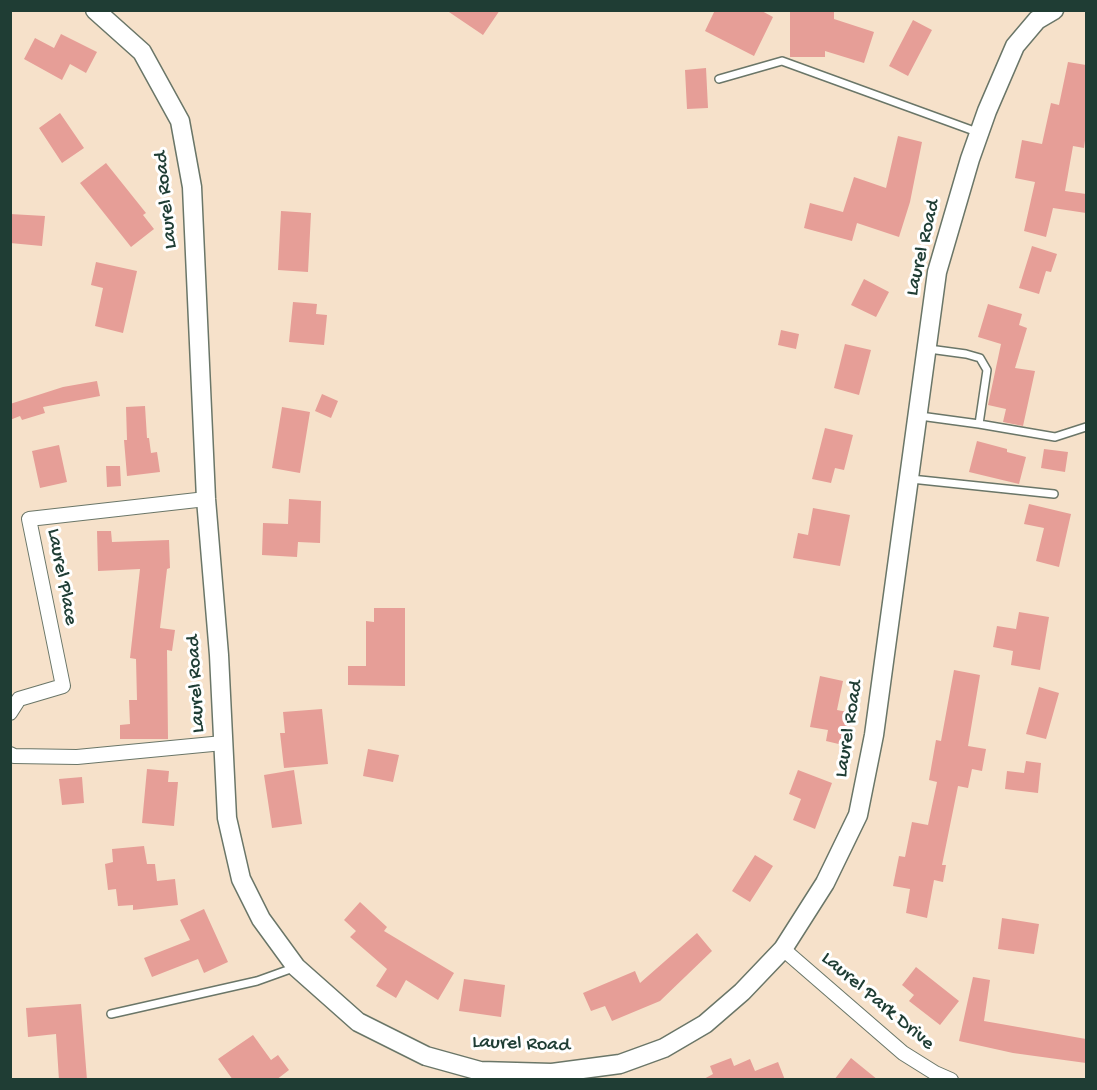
<!DOCTYPE html>
<html>
<head>
<meta charset="utf-8">
<style>
	body { margin:0 }
	#map { position:relative; width:1097px; height:1090px; overflow:hidden; background:#f6e1ca; font-family:"Gochi Hand",sans-serif }
	canvas { display:block }
	.frame { position:absolute; inset:0; border:12px solid #1f3d34; pointer-events:none }
</style>
</head>
<body>
<div id="map">
<canvas width="1097" height="1090"></canvas>
<div class="frame"></div>
</div>
<script>
const context = document.querySelector('canvas').getContext('2d');
context.lineJoin = 'round';
function paint(path, color) {
  context.fillStyle = color;
  context.fill(path, 'evenodd');
}
function toPath(rows) {
  const path = new Path2D();
  for (const r of rows) {
    path.moveTo(r[0], r[1]);
    for (let i = 2; i < r.length; i += 2) path.lineTo(r[i], r[i + 1]);
  }
  return path;
}
function stroke(path, color, width, dash) {
  context.strokeStyle = color;
  context.lineWidth = width;
  context.lineCap = dash ? 'butt' : 'round';
  context.setLineDash(dash || []);
  context.stroke(path);
}
function label(font, color, halo, rows, align = 'center') {
  context.font = font + ' "Gochi Hand",sans-serif';
  context.lineWidth = 6;
  context.setLineDash([]);
  context.textBaseline = 'middle';
  context.strokeStyle = halo;
  context.fillStyle = color;
  for (const [text, x, y, turn = 0] of rows) {
    context.save();
    context.translate(x, y);
    context.rotate((+turn || 0) * Math.PI / 180);
    context.textAlign = isNaN(turn) ? turn : align;
    if (halo) context.strokeText(text, 0, 0);
    context.fillText(text, 0, 0);
    context.restore();
  }
}
const building = toPath([
	[446,10,500,10,483,35],
	[715,10,760,10,773,17,754,56,705,31],
	[790,10,834,10,834,19,874,32,864,63,825,51,825,57,790,57],
	[913,20,932,30,908,76,889,66],
	[61,34,97,52,86,73,70,64,62,80,24,59,35,38,54,48],
	[1068,62,1086,65,1086,133,1084,148,1073,146,1065,191,1086,194,1086,213,1053,208,1046,237,1024,231,1035,182,1015,178,1022,140,1042,144,1051,103,1059,105],
	[706,68,708,108,687,109,685,70],
	[60,113,84,148,62,163,39,128],
	[898,136,922,142,910,202,899,237,857,223,852,241,804,228,810,203,843,212,854,177,886,188],
	[106,163,146,213,143,215,154,229,131,247,80,183],
	[281,211,311,213,308,272,278,270],
	[10,214,45,216,42,246,10,243],
	[1032,246,1057,254,1051,272,1046,271,1039,294,1019,288],
	[96,262,137,271,123,333,95,326,103,288,91,285],
	[864,279,889,292,876,317,851,305],
	[293,302,317,304,316,314,327,315,324,345,289,342],
	[988,304,1022,314,1019,325,1027,328,1015,368,1035,371,1023,426,1003,422,1006,409,988,405,1001,344,978,337],
	[781,330,799,334,796,349,778,345],
	[845,344,871,350,859,395,834,388],
	[97,381,100,396,43,407,45,413,22,420,20,416,10,420,10,404,63,387],
	[322,394,338,401,331,418,315,411],
	[145,406,147,438,149,438,151,453,157,452,160,472,127,476,124,440,127,440,126,407],
	[282,407,310,412,300,473,272,468],
	[825,428,853,435,844,470,835,468,831,483,812,479],
	[977,441,1007,449,1007,452,1026,457,1019,484,969,472],
	[59,445,67,482,40,488,32,451],
	[1044,449,1068,452,1065,472,1041,468],
	[106,466,120,466,121,486,107,487],
	[289,499,321,501,320,543,298,542,297,557,262,555,263,523,288,524],
	[1029,504,1071,514,1059,567,1036,561,1044,528,1024,524],
	[813,508,850,515,840,566,793,558,798,533,808,535],
	[97,531,111,531,112,542,169,540,170,568,167,569,160,628,175,630,172,651,167,650,168,739,120,739,120,725,130,724,129,700,137,700,136,659,130,658,140,569,98,571],
	[374,608,405,608,405,686,348,685,348,666,366,666,366,621,374,622],
	[1019,612,1049,617,1040,670,1011,665,1013,651,993,647,997,626,1016,629],
	[954,670,980,675,968,746,986,749,982,771,972,769,968,788,958,786,942,865,946,865,943,882,934,880,927,918,906,913,910,889,893,886,899,856,905,857,912,822,928,825,937,782,929,780,936,740,941,741],
	[820,676,843,681,837,710,853,713,847,746,826,741,828,730,810,727],
	[1039,687,1059,693,1046,739,1026,734],
	[322,709,328,764,284,768,280,733,285,733,283,712],
	[368,749,399,755,393,782,363,776],
	[1026,761,1041,763,1038,793,1005,789,1007,771,1024,773],
	[147,769,169,771,168,782,178,782,174,826,142,823],
	[294,770,302,824,272,828,264,775],
	[798,770,832,783,815,829,793,820,801,799,789,794],
	[82,777,84,803,62,805,59,779],
	[144,846,147,864,155,864,157,881,175,879,178,905,133,910,133,905,118,906,116,889,108,890,105,864,113,862,112,849],
	[755,855,773,866,750,902,732,891],
	[360,902,387,927,384,931,454,973,438,1000,406,980,396,998,376,986,387,969,350,937,356,931,344,920],
	[204,909,228,962,204,973,198,959,152,977,144,958,190,940,180,920],
	[1002,918,1039,924,1034,954,998,949],
	[697,933,712,951,660,1001,612,1021,605,1006,591,1011,583,993,635,971,640,983],
	[916,967,959,1001,940,1025,909,1001,914,995,902,985],
	[973,977,990,980,984,1021,1086,1039,1086,1063,1013,1053,959,1041],
	[464,979,505,985,501,1017,459,1011],
	[81,1004,87,1080,59,1080,56,1034,28,1037,26,1008],
	[253,1035,271,1060,278,1055,289,1070,276,1080,233,1080,218,1059],
	[731,1058,734,1066,750,1059,755,1071,778,1062,785,1080,702,1080,713,1074,710,1066],
	[851,1058,878,1080,834,1080]
]);
const service = toPath([
	[719,79,782,61,977,132],
	[920,416,979,424,987,370,980,358,966,354,929,349],
	[979,424,1055,437,1086,427],
	[911,479,1054,494],
	[111,1014,257,981,296,967]
]);
const minor = toPath([
	[10,713,19,699,63,686,29,519,206,499],
	[10,754,14,756,77,757,223,743],
	[783,949,903,1053,935,1073,951,1080]
]);
const tertiary = toPath([
	[95,10,142,52,180,121,192,187,206,499,219,655,227,818,241,879,261,919,296,967,358,1022,426,1056,480,1071,552,1073,620,1064,664,1048,705,1024,742,992,783,949,825,883,858,815,874,735,937,272,970,159,987,111,1015,46,1037,20,1054,10]
]);
const streetNames = [
	["Laurel Road",167,200,-96],
	["Laurel Road",924,248,-77],
	["Laurel Place",61,577,79],
	["Laurel Road",197,684,-93],
	["Laurel Road",850,729,-81],
	["Laurel Park Drive",877,1002,40],
	["Laurel Road",521,1045,2]
];
paint(building, '#e69e97');
stroke(service, '#6a7668', 10);
stroke(minor, '#6a7668', 16);
stroke(tertiary, '#6a7668', 21);
stroke(service, '#fff', 7);
stroke(minor, '#fff', 14);
stroke(tertiary, '#fff', 18);
label('20px', '#1f3d34', '#fff', streetNames);
</script>
</body>
</html>
